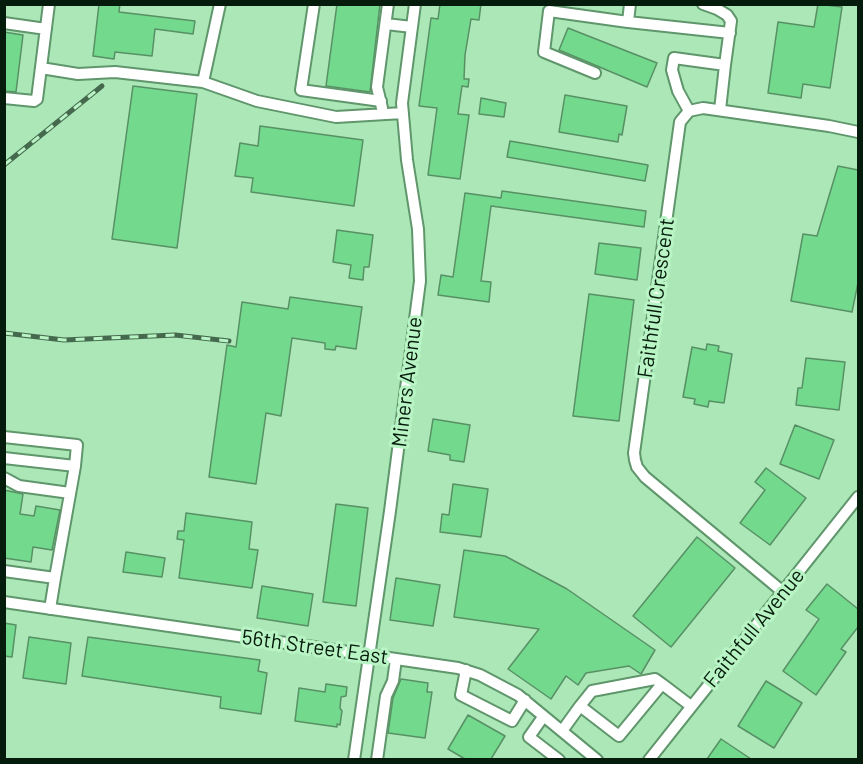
<!DOCTYPE html>
<html>
<head>
<meta charset="utf-8">
<style>
	body { margin:0 }
	#map { position:relative; width:863px; height:764px; overflow:hidden; background:#ace7b8; font-family:Barlow,sans-serif }
	canvas { display:block }
	.frame { position:absolute; inset:0; border:6px solid #051b0b; pointer-events:none }
</style>
</head>
<body>
<div id="map">
<canvas width="863" height="764"></canvas>
<div class="frame"></div>
</div>
<script>
const context = document.querySelector('canvas').getContext('2d');
context.lineJoin = 'round';
function paint(path, color) {
  context.fillStyle = color;
  context.fill(path, 'evenodd');
}
function toPath(rows) {
  const path = new Path2D();
  for (const r of rows) {
    path.moveTo(r[0], r[1]);
    for (let i = 2; i < r.length; i += 2) path.lineTo(r[i], r[i + 1]);
  }
  return path;
}
function stroke(path, color, width, dash) {
  context.strokeStyle = color;
  context.lineWidth = width;
  context.lineCap = dash ? 'butt' : 'round';
  context.setLineDash(dash || []);
  context.stroke(path);
}
function label(font, color, halo, rows, align = 'center') {
  context.font = font + ' Barlow,sans-serif';
  context.lineWidth = 6;
  context.setLineDash([]);
  context.textBaseline = 'middle';
  context.strokeStyle = halo;
  context.fillStyle = color;
  for (const [text, x, y, turn = 0] of rows) {
    context.save();
    context.translate(x, y);
    context.rotate((+turn || 0) * Math.PI / 180);
    context.textAlign = isNaN(turn) ? turn : align;
    if (halo) context.strokeText(text, 0, 0);
    context.fillText(text, 0, 0);
    context.restore();
  }
}
const building = toPath([
	[99,4,120,4,119,12,195,21,193,34,155,29,152,56,115,52,114,59,93,56,99,4],
	[337,4,380,4,370,92,326,86,337,4],
	[440,4,481,4,479,20,471,19,465,55,464,79,469,79,468,87,462,86,458,114,469,115,460,179,428,175,437,108,419,106,431,18,438,19,440,4],
	[818,4,842,7,830,88,803,84,801,98,768,93,778,22,814,27,818,4],
	[568,28,657,63,647,87,559,50,568,28],
	[4,32,23,35,16,92,4,91,4,32],
	[133,86,197,94,177,248,112,239,133,86],
	[565,95,627,106,622,135,619,134,618,142,559,132,565,95],
	[481,98,506,103,504,117,479,114,481,98],
	[260,126,363,140,354,206,251,192,253,178,235,176,240,143,258,146,260,126],
	[510,141,648,165,645,181,507,157,510,141],
	[838,166,858,170,858,283,852,312,791,301,803,234,817,236,838,166],
	[502,191,646,211,644,227,491,206,481,281,491,282,489,302,438,295,441,275,453,277,465,193,501,198,502,191],
	[337,230,373,235,369,267,364,267,363,280,349,278,351,265,333,262,337,230],
	[599,243,641,248,637,280,595,274,599,243],
	[589,294,634,300,619,421,573,416,589,294],
	[290,297,362,307,356,349,336,346,335,350,325,349,325,343,292,338,281,416,266,413,256,484,209,477,227,345,236,347,242,302,288,309,290,297],
	[707,344,719,346,718,351,732,354,724,403,709,401,708,407,694,404,695,399,683,397,692,347,706,350,707,344],
	[806,358,845,362,839,410,796,405,798,388,802,388,806,358],
	[433,419,470,425,464,462,450,460,450,455,428,451,433,419],
	[795,425,834,440,819,479,780,464,795,425],
	[766,468,806,498,770,545,740,523,765,490,755,482,766,468],
	[453,484,488,489,481,537,440,532,442,514,449,515,453,484],
	[4,490,23,494,20,514,34,516,36,506,60,510,52,550,33,547,31,562,4,558,4,490],
	[336,504,368,508,356,606,323,602,336,504],
	[186,513,252,522,249,549,258,550,252,588,179,578,184,540,177,539,178,531,184,531,186,513],
	[697,537,735,568,671,647,633,616,697,537],
	[464,550,505,556,567,589,655,650,641,674,629,666,586,673,578,685,566,676,551,699,508,669,539,629,454,617,464,550],
	[126,552,165,558,162,577,123,572,126,552],
	[396,578,440,585,433,626,390,620,396,578],
	[827,584,858,609,858,627,841,649,846,652,816,695,783,671,819,619,806,610,827,584],
	[262,586,313,594,308,626,257,618,262,586],
	[4,623,16,625,12,657,4,656,4,623],
	[29,637,71,643,66,684,23,678,29,637],
	[88,637,260,660,258,671,267,673,261,714,220,708,221,697,82,676,88,637],
	[401,679,428,683,427,692,432,692,425,738,388,733,393,698,401,679],
	[766,681,802,703,774,748,738,726,766,681],
	[326,684,347,687,346,696,341,697,340,708,342,711,340,725,337,724,337,727,295,721,299,688,325,692,326,684],
	[468,715,505,736,491,759,465,759,448,749,468,715],
	[721,739,751,759,707,759,721,739]
]);
const minor = toPath([
	[314,4,301,90,381,101],
	[630,4,628,22,730,33],
	[703,4,717,9,727,15,731,21,725,65],
	[4,23,46,29],
	[386,24,412,27],
	[41,68,78,74,115,72,203,82,257,101,336,117,403,113],
	[595,73,544,52,549,11,628,22],
	[203,82,220,4],
	[4,98,34,101,37,99,49,4],
	[382,108,377,87,388,4],
	[689,111,678,91,672,70,674,58,725,65,720,110],
	[4,437,77,445,75,466,4,458],
	[4,478,19,486,70,493],
	[4,571,55,578,50,609],
	[55,578,75,466],
	[783,592,645,477,637,467,635,460,634,453,680,122,689,111,703,108,829,126,858,132],
	[4,602,458,668,480,675,518,695,597,760],
	[466,670,461,695,512,721,525,700],
	[580,706,592,691,655,679,662,684],
	[543,717,529,737,559,760],
	[562,731,580,706,619,736,662,684,691,706],
	[354,760,390,511,420,281,418,229,407,160,402,103,415,4],
	[377,760,386,696,393,681,396,659],
	[649,760,858,497]
]);
const rail = toPath([
	[4,165,102,86],
	[4,333,64,340,175,335,229,341]
]);
const streetNames = [
	["Faithfull Crescent",656,298,-82],
	["Miners Avenue",407,382,-83],
	["Faithfull Avenue",754,628,-51],
	["56th Street East",315,647,8]
];
paint(building, '#72d98d');
stroke(building, '#589065', 1.5);
stroke(minor, '#5f966b', 14);
stroke(minor, '#fff', 10);
stroke(rail, '#45694d', 5);
stroke(rail, '#b9f4c5', 3, [9]);
label('21px', '#051b0b', '#b9f4c5', streetNames);
</script>
</body>
</html>
